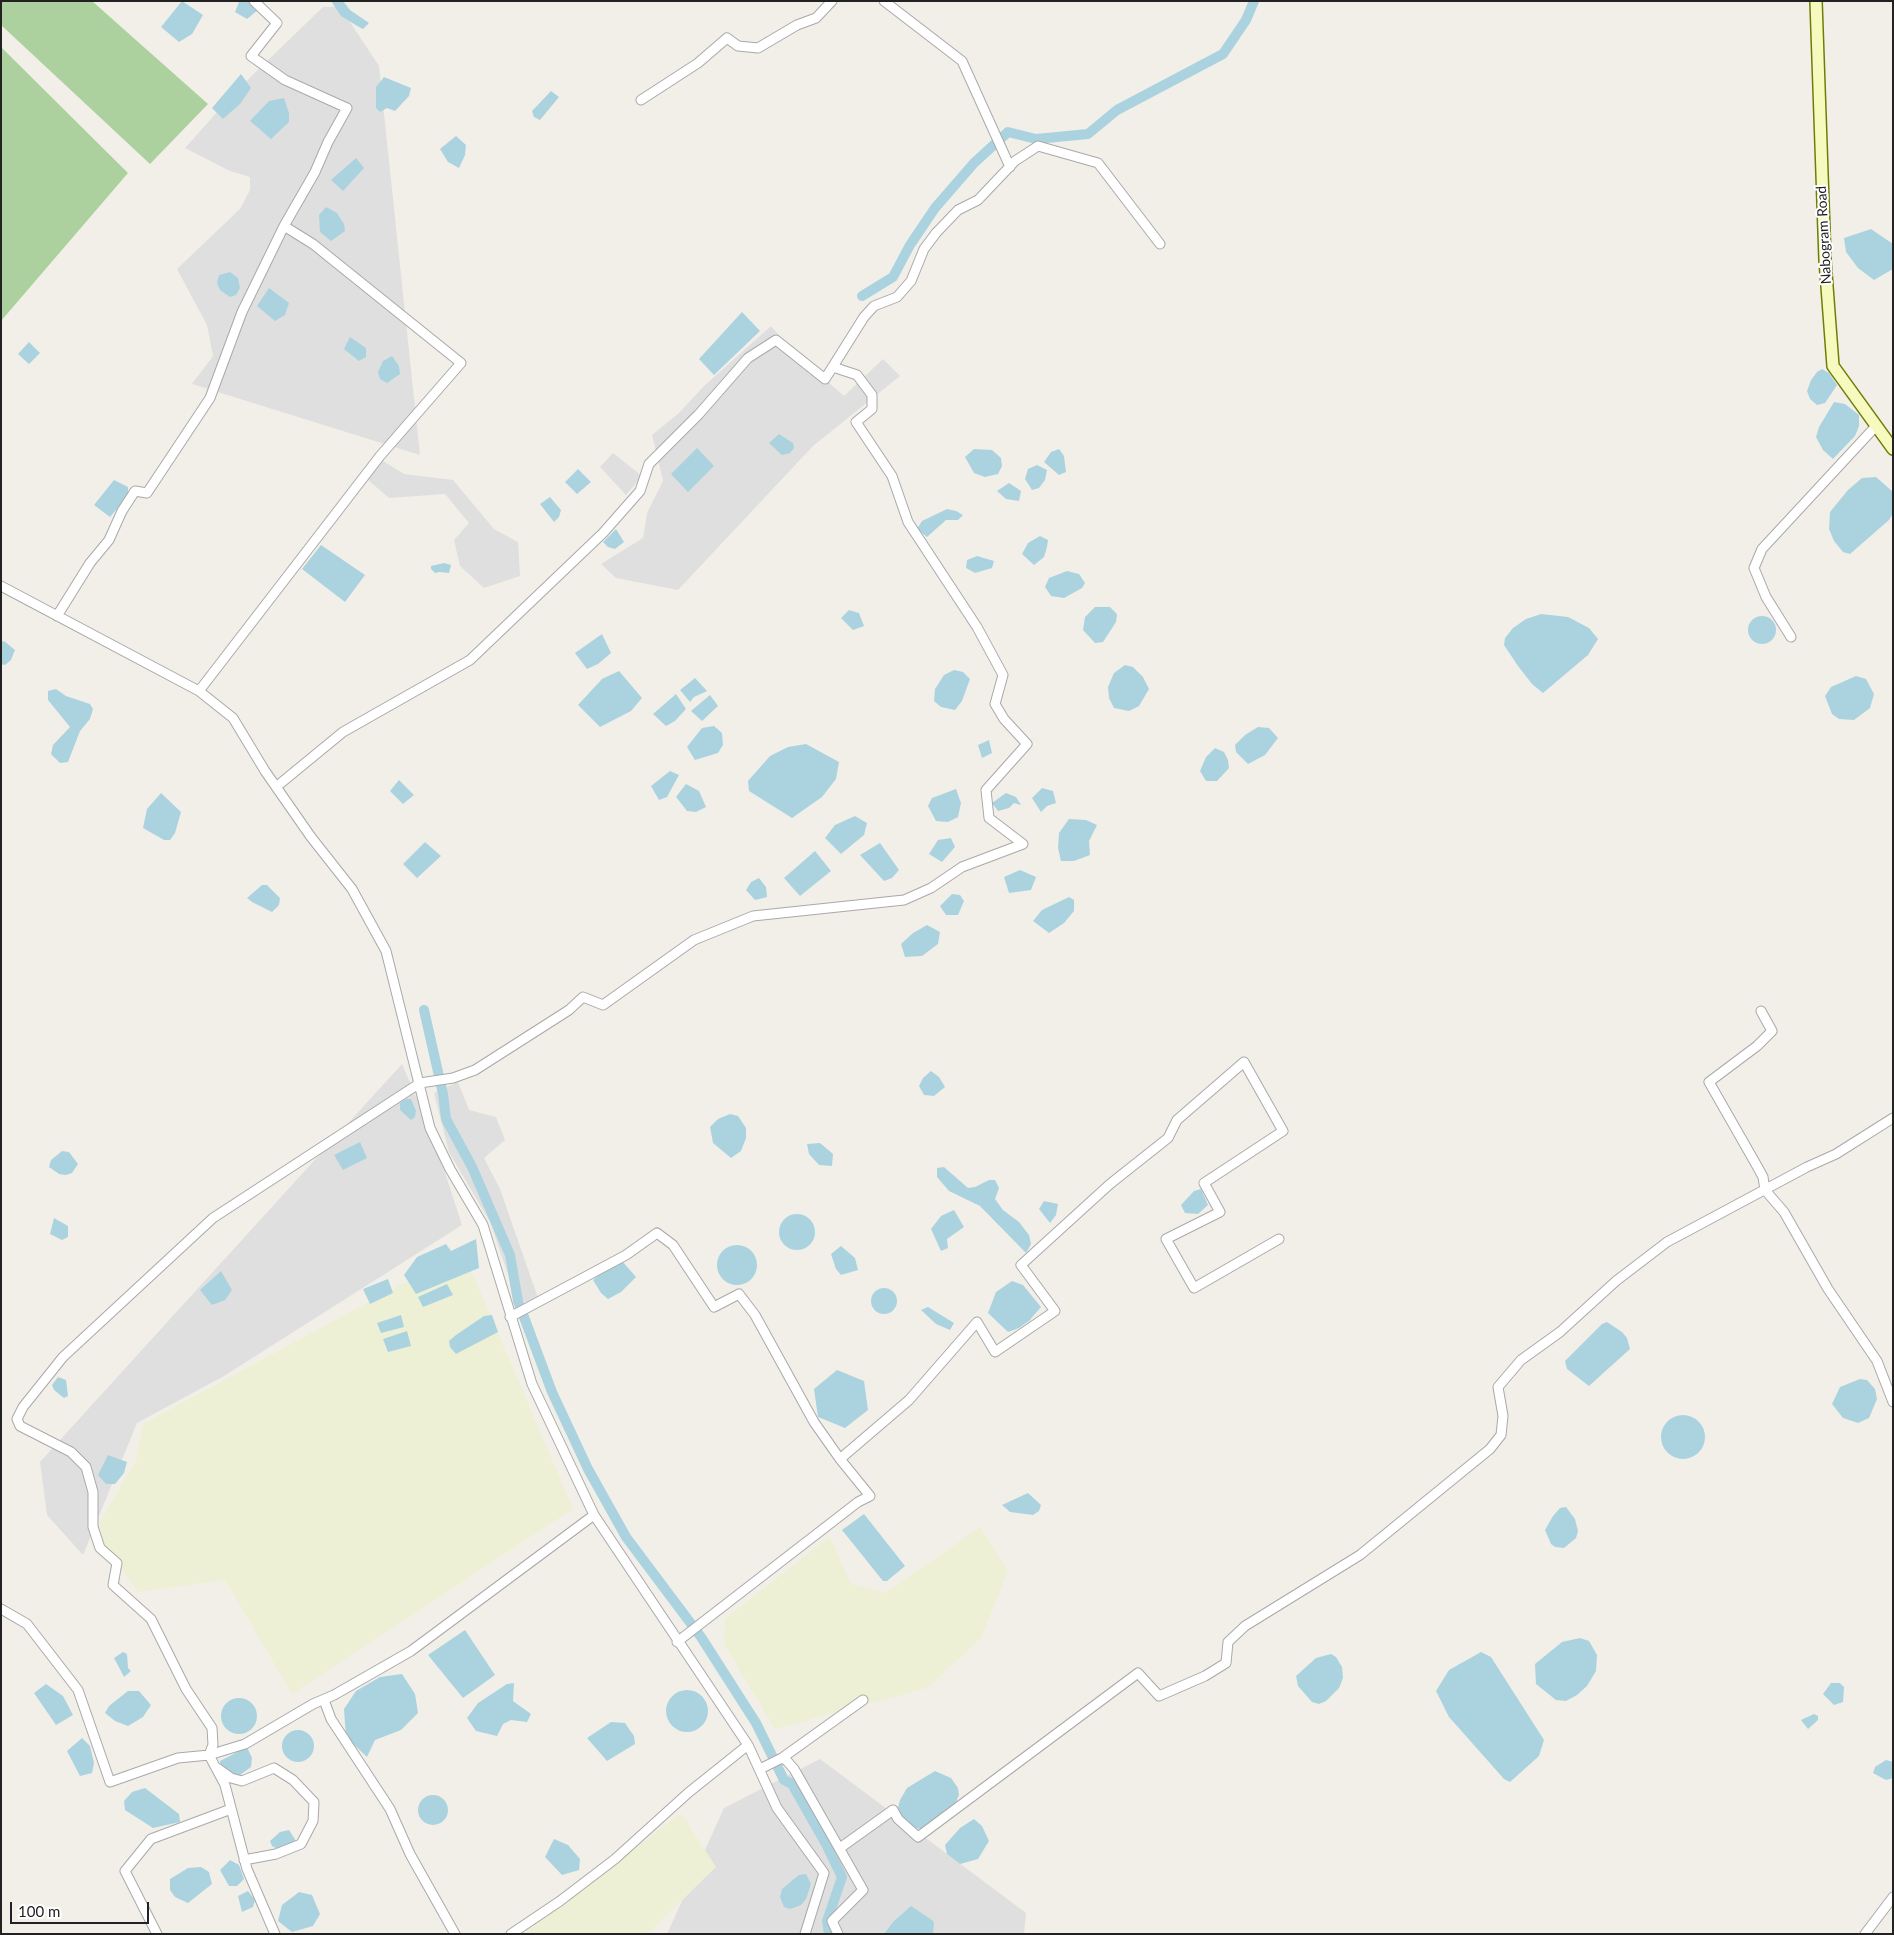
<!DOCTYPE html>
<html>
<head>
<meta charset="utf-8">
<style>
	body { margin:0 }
	#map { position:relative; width:1894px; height:1935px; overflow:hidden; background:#f2efe9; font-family:Lato,sans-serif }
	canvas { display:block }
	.frame { position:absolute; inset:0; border:2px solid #222; pointer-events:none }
	.scale { position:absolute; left:10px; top:1902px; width:139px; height:22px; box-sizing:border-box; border:2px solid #222; border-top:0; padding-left:6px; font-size:15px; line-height:18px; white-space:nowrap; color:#222; -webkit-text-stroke:4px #fff; paint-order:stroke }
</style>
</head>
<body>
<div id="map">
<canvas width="1894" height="1935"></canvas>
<div class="frame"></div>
<div class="scale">100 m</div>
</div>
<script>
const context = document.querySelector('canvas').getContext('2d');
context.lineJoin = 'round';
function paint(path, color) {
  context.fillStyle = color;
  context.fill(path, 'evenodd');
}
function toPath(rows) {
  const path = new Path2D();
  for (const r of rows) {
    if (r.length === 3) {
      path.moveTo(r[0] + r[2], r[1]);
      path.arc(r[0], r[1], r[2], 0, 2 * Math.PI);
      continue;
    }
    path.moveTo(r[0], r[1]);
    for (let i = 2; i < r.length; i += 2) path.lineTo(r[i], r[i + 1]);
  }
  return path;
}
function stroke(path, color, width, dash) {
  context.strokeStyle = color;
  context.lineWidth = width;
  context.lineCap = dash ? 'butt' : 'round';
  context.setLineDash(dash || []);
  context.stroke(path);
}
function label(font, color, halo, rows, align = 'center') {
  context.font = font + ' Lato,sans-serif';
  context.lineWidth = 4;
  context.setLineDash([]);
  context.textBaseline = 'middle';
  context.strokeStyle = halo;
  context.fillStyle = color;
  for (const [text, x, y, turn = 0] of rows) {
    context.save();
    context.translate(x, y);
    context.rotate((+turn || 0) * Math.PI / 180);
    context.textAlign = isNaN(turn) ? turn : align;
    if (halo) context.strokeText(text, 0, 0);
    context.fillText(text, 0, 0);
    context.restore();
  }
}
const residential = toPath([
	[323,7,340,7,379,66,420,455,192,384,213,356,207,325,177,269,240,209,250,190,250,177,230,171,185,148,237,90],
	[771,326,790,348,844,396,883,359,900,376,813,446,678,590,616,578,601,564,643,538,647,513,663,481,652,435,679,413,704,386],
	[613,453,642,476,626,495,600,467],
	[383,461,404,474,453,480,494,529,518,542,520,576,484,588,460,566,454,540,469,523,445,494,389,498,367,479],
	[402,1064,433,1136,462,1225,224,1376,137,1423,83,1555,47,1515,40,1462],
	[458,1082,469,1110,496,1117,505,1140,484,1158,500,1189,538,1298,526,1303,513,1289,490,1222,449,1152,434,1093],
	[820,1759,1026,1913,1024,1934,667,1934,724,1808]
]);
const farmland = toPath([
	[463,1251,573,1509,292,1694,225,1580,138,1592,95,1531,136,1460,143,1424],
	[980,1527,1008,1571,981,1638,927,1688,775,1729,724,1644,725,1619,830,1536,851,1584,886,1593],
	[681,1813,716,1867,648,1934,524,1934]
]);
const forest = toPath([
	[1,1,92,1,208,104,150,164,1,25],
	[1,47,128,173,1,321]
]);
const water = toPath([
	[182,1,203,15,192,34,179,42,161,27],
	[331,1,343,1,350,10,369,23,363,29,359,27,341,16],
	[239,2,249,2,258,10,247,19,235,12],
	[241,74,251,88,240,104,223,119,212,108],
	[384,77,411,88,409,96,395,111,387,108,380,112,376,108,376,87],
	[551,91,559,97,540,120,534,117,532,111],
	[284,98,289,113,289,122,271,139,250,121,269,101],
	[456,136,466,145,465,155,459,168,448,162,440,149],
	[356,158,364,168,343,191,331,180],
	[326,207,337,213,344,224,345,231,331,241,320,232,319,215],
	[1871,229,1893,244,1893,269,1874,280,1858,268,1846,252,1844,238],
	[230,272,238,278,240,288,236,295,230,297,220,290,217,283,219,275],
	[269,288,289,303,285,315,275,321,257,306],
	[742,312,760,331,714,375,699,359],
	[350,337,366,348,366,357,359,361,344,349],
	[29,342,40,353,29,364,18,354],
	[392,356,399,366,400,374,387,383,380,379,378,372,383,361],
	[1822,369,1829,373,1837,385,1825,403,1817,405,1810,399,1807,391,1811,380,1817,372],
	[1834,402,1845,404,1859,415,1859,426,1855,436,1833,459,1823,450,1816,437,1819,427],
	[779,434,793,443,794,448,790,453,782,455,769,443],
	[697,448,714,466,688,492,671,474],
	[974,449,992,450,1001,458,1002,466,998,474,985,477,974,473,965,457],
	[1059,449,1064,456,1066,472,1059,475,1044,462,1051,452],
	[1037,465,1047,470,1045,480,1039,488,1032,490,1025,479,1028,469],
	[578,469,591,482,577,494,565,482],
	[1876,477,1893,492,1893,513,1889,520,1850,554,1843,552,1834,541,1829,529,1830,512,1848,490,1862,478],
	[114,480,128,487,128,496,110,517,94,505],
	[1009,483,1021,491,1019,501,1006,499,997,491],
	[550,497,561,510,559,517,554,522,540,504],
	[947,509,956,511,963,515,958,520,946,520,927,537,917,529,922,521],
	[616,529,624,542,615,549,608,547,603,542],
	[1040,536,1048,540,1047,547,1044,557,1034,565,1022,554,1028,543],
	[321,545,365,575,345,602,302,569],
	[977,556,994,561,992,568,975,573,966,568,967,560],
	[444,563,451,565,449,573,439,572,435,573,431,569,431,566],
	[1067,571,1079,574,1085,583,1082,588,1064,598,1051,596,1045,587,1049,578],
	[1095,607,1110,607,1117,614,1116,622,1103,642,1095,643,1083,630,1085,617],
	[849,610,859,613,864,626,853,630,841,618],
	[1541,614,1568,617,1589,628,1598,639,1588,655,1543,693,1532,684,1518,666,1504,645,1505,638,1513,628,1526,619],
	[1762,630,14],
	[602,634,611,653,598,664,587,669,575,653],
	[4,641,15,650,11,660,5,665,1,664,1,642],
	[1125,665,1133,667,1143,677,1149,689,1139,706,1129,711,1114,708,1109,698,1108,687,1114,673],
	[954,670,963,672,970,679,962,701,955,710,941,707,934,701,935,689,944,675],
	[619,671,642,698,631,711,600,727,578,705,602,679],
	[1856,676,1866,679,1874,694,1870,708,1854,720,1839,719,1832,714,1825,696,1831,687],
	[695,678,707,691,694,697,690,702,680,690],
	[56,689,66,696,90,704,93,709,90,719,80,731,68,762,60,763,51,754,53,745,70,727,48,700,48,691],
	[676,694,686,709,675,721,666,726,653,714],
	[710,695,718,706,702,721,691,711],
	[714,726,722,733,723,745,718,753,695,760,687,747,702,728],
	[1258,727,1269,728,1278,738,1265,755,1248,764,1236,752,1235,745,1245,735],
	[989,740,992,753,982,758,978,745],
	[806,744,839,762,836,779,822,797,792,818,749,791,748,781,770,756,788,747],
	[1215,748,1224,752,1228,760,1229,768,1217,781,1206,781,1200,771,1206,757],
	[670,771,679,775,667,797,659,800,651,786],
	[399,780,414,795,403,804,390,791],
	[686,784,699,791,706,807,696,812,687,811,676,797],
	[1042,788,1053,791,1056,803,1047,806,1041,812,1032,798],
	[956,789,961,803,958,817,948,822,936,821,928,806,932,798],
	[161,793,181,812,175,833,170,840,164,840,143,828,147,809],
	[1006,793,1016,797,1021,805,1014,803,1009,808,998,811,992,803],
	[855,816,867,823,864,835,841,854,825,838,835,825],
	[1069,819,1086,820,1097,825,1089,841,1090,855,1074,861,1061,861,1058,848,1059,833],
	[951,838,955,847,942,862,929,854,938,840],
	[425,842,441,856,417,878,403,864],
	[880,843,899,870,892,878,884,881,860,855],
	[815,851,831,871,800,896,784,878],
	[1020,870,1036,877,1031,890,1009,893,1004,877],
	[759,878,766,887,767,897,755,900,746,890,751,882],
	[262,885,267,885,280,898,279,905,272,912,252,902,247,898],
	[952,894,960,895,964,901,958,915,946,915,940,906],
	[1069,897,1074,900,1074,911,1064,923,1049,933,1033,921,1042,910],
	[927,925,940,932,938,944,922,956,905,957,901,944,913,933],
	[931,1071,939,1077,945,1087,934,1096,924,1095,919,1086,923,1078],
	[406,1099,411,1099,416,1111,415,1117,411,1120,400,1110,400,1103],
	[730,1114,738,1116,746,1128,746,1138,741,1151,731,1158,713,1143,710,1127,718,1119],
	[360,1142,367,1158,343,1170,334,1155],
	[820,1143,833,1154,832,1166,819,1165,809,1154,807,1144],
	[62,1151,69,1152,78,1164,72,1173,66,1175,59,1174,49,1167,51,1160],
	[944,1167,968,1188,975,1187,989,1180,995,1180,999,1188,995,1199,1003,1210,1019,1222,1029,1235,1031,1244,1026,1253,980,1206,949,1191,937,1177,937,1168],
	[1201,1189,1208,1205,1198,1214,1185,1213,1181,1205,1194,1191],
	[1044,1201,1058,1204,1056,1215,1050,1223,1039,1209],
	[954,1210,964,1227,947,1239,948,1248,941,1251,931,1229,941,1216],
	[797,1232,18],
	[54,1218,68,1226,68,1237,62,1240,50,1234],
	[476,1239,479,1268,416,1294,404,1275,417,1257,446,1244,451,1251],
	[737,1265,20],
	[841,1246,855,1258,858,1270,841,1275,836,1269,831,1254],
	[622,1261,636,1277,621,1292,608,1299,601,1293,593,1280,610,1265],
	[221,1271,232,1290,225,1300,212,1305,200,1290],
	[388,1279,393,1293,370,1304,363,1289],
	[1012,1281,1023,1285,1041,1307,1029,1321,1019,1328,1008,1332,988,1313,996,1292],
	[447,1284,453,1295,423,1307,418,1297],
	[884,1301,13],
	[928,1307,954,1323,950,1330,936,1324,921,1310],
	[401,1315,404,1327,381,1333,377,1323],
	[492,1315,498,1332,456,1354,450,1347,449,1341,456,1335,484,1316],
	[1607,1322,1622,1332,1627,1338,1630,1349,1589,1386,1567,1369,1565,1361,1602,1324],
	[407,1331,411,1346,388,1352,383,1339],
	[837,1370,864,1381,868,1410,845,1428,818,1417,814,1389],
	[58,1377,66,1380,68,1396,64,1398,54,1390,52,1385],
	[1860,1379,1867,1380,1875,1389,1877,1399,1869,1418,1858,1423,1843,1418,1832,1404,1840,1387],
	[1683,1437,22],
	[108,1455,127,1462,124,1473,115,1484,106,1484,98,1475],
	[1028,1493,1041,1505,1039,1511,1033,1515,1010,1512,1002,1505],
	[1566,1507,1575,1519,1578,1531,1576,1538,1564,1548,1555,1547,1551,1544,1545,1530,1553,1516,1560,1508],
	[864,1514,905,1566,887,1581,883,1581,842,1530],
	[465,1630,495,1675,463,1698,428,1655],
	[1580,1638,1589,1641,1597,1655,1596,1671,1587,1686,1577,1695,1566,1701,1556,1700,1536,1684,1535,1664,1562,1642],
	[123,1652,127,1654,128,1668,131,1671,124,1677,114,1658],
	[1481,1652,1491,1657,1544,1740,1539,1756,1510,1782,1504,1779,1449,1717,1436,1691,1449,1670],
	[1331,1654,1336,1657,1342,1667,1343,1678,1339,1688,1326,1701,1319,1704,1312,1702,1298,1686,1296,1676,1316,1658],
	[402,1674,415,1694,418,1713,401,1730,375,1740,367,1757,346,1737,344,1709,356,1691,380,1677],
	[514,1683,513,1701,531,1714,527,1722,511,1720,503,1724,497,1736,476,1731,467,1718,478,1703,507,1684],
	[1831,1683,1840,1683,1844,1687,1843,1702,1834,1705,1823,1694],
	[46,1684,63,1696,73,1715,56,1725,34,1693],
	[687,1711,21],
	[128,1691,139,1691,151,1705,143,1717,128,1726,115,1721,105,1713,109,1706],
	[239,1716,18],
	[1814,1714,1818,1716,1818,1720,1808,1729,1801,1720],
	[611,1722,625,1723,634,1736,635,1744,607,1761,587,1738],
	[298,1746,16],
	[82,1738,90,1746,94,1763,92,1773,80,1776,67,1751],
	[247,1747,252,1758,251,1767,240,1775,235,1777,221,1767,220,1761],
	[1886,1760,1893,1762,1893,1778,1886,1780,1873,1773,1875,1767],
	[935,1771,951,1778,958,1788,959,1795,956,1802,923,1829,913,1828,901,1816,898,1808,900,1800,907,1788],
	[145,1788,179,1814,180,1822,153,1828,125,1810,124,1801,132,1792],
	[433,1810,15],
	[974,1819,982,1826,989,1841,978,1859,960,1864,947,1854,945,1845,960,1828],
	[289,1830,296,1841,279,1850,272,1846,270,1841,280,1832],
	[554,1839,568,1845,580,1859,579,1870,562,1875,545,1857],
	[230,1860,239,1865,244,1879,237,1886,229,1886,220,1870],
	[201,1867,209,1872,212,1884,188,1903,175,1897,170,1890,170,1879,188,1868],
	[806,1874,811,1884,806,1899,801,1905,790,1909,784,1907,780,1897,782,1889,799,1875],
	[248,1891,255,1900,253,1907,242,1912,238,1896],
	[299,1892,312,1895,320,1914,313,1926,292,1932,278,1921,282,1905],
	[911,1906,932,1920,934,1923,933,1934,884,1934,893,1922]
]);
const canal = toPath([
	[862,296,893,277,910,245,935,208,974,163,1008,132,1036,139,1088,134,1117,110,1223,54,1246,20,1254,1],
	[424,1010,443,1094,446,1119,472,1167,510,1255,518,1301,552,1392,588,1469,626,1537,701,1637,756,1723,784,1780,792,1784,826,1844,842,1877,827,1921,829,1934]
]);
const minor = toPath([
	[884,1,962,61,1010,167],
	[641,100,698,63,727,38,738,46,758,48,797,25,816,18,832,1],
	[1,586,199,691,233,718,265,771,311,837,352,889,386,951,430,1128,450,1169,483,1225,532,1384,594,1515,748,1745,777,1808,824,1873,805,1934],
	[57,616,90,563,109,540,122,511,135,491,147,493,210,398,242,312,284,226],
	[1791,637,1766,597,1754,568,1762,549,1876,426],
	[199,691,380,456,461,363,313,244,284,226,315,172,328,142,347,108,285,80,251,56,277,23,254,1],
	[276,787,343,732,470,660,603,533,640,491,649,464,699,414,748,358,776,340,825,379,864,317,874,306,897,297,911,281,924,249,936,233,958,210,978,200,1015,161,1038,146,1098,163,1160,244],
	[1761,1011,1772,1031,1757,1046,1709,1082,1757,1166,1763,1177,1765,1190,1784,1212,1828,1289,1877,1361,1893,1402],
	[510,1317,626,1255,657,1233,673,1245,714,1307,739,1294,755,1315,814,1422,840,1459,870,1496,858,1502,677,1642],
	[840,1459,909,1400,977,1322,995,1352,1055,1311,1021,1265,1110,1184,1168,1138,1177,1120,1244,1062,1283,1131,1204,1183,1220,1212,1166,1239,1194,1288,1279,1239],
	[1,1609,27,1624,78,1690,110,1782,178,1758,209,1755,245,1744,313,1704,334,1695,411,1651,594,1515],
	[324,1700,331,1719,390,1809,410,1854,455,1934],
	[782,1758,787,1761,794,1769,863,1890,832,1921,838,1934],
	[217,1768,231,1778,242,1781,274,1768,293,1780,314,1802,313,1821,301,1844,276,1854,244,1860],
	[760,1769,782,1758,863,1700],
	[840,1848,893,1810,898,1819,918,1837,1138,1673,1159,1696,1205,1676,1226,1663,1228,1642,1245,1626,1360,1555,1490,1449,1501,1435,1503,1416,1498,1387,1521,1360,1560,1332,1616,1281,1667,1242,1807,1167,1836,1154,1893,1118],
	[157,1934,125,1871,151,1839,231,1809],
	[275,1934,247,1869,225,1785,209,1755,213,1745,212,1728,186,1689,151,1619,113,1585,117,1563,100,1548,93,1527,93,1492,86,1467,71,1452,20,1426,17,1419,23,1407,63,1357,213,1218,420,1083,453,1078,475,1070,569,1010,583,997,603,1005,694,940,753,916,904,900,931,888,962,867,1023,844,989,818,986,790,1027,744,1004,719,995,704,1003,675,977,627,908,522,892,476,856,422,872,409,872,395,857,375,833,367],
	[511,1934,560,1901,615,1859,688,1793,748,1745],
	[1865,1934,1893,1897]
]);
const secondary = toPath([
	[1816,1,1825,260,1833,366,1893,449]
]);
const streetNames = [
	["Nabogram Road",1824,235,-93]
];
paint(residential, '#e0dfdf');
paint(farmland, '#eef0d5');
paint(forest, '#add19e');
paint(water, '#aad3df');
stroke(canal, '#aad3df', 10);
stroke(minor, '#a9a9a9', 11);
stroke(secondary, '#707d05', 14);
stroke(minor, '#fff', 9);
stroke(secondary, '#f7fabf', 11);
label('14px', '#222', '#fff', streetNames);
</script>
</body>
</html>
